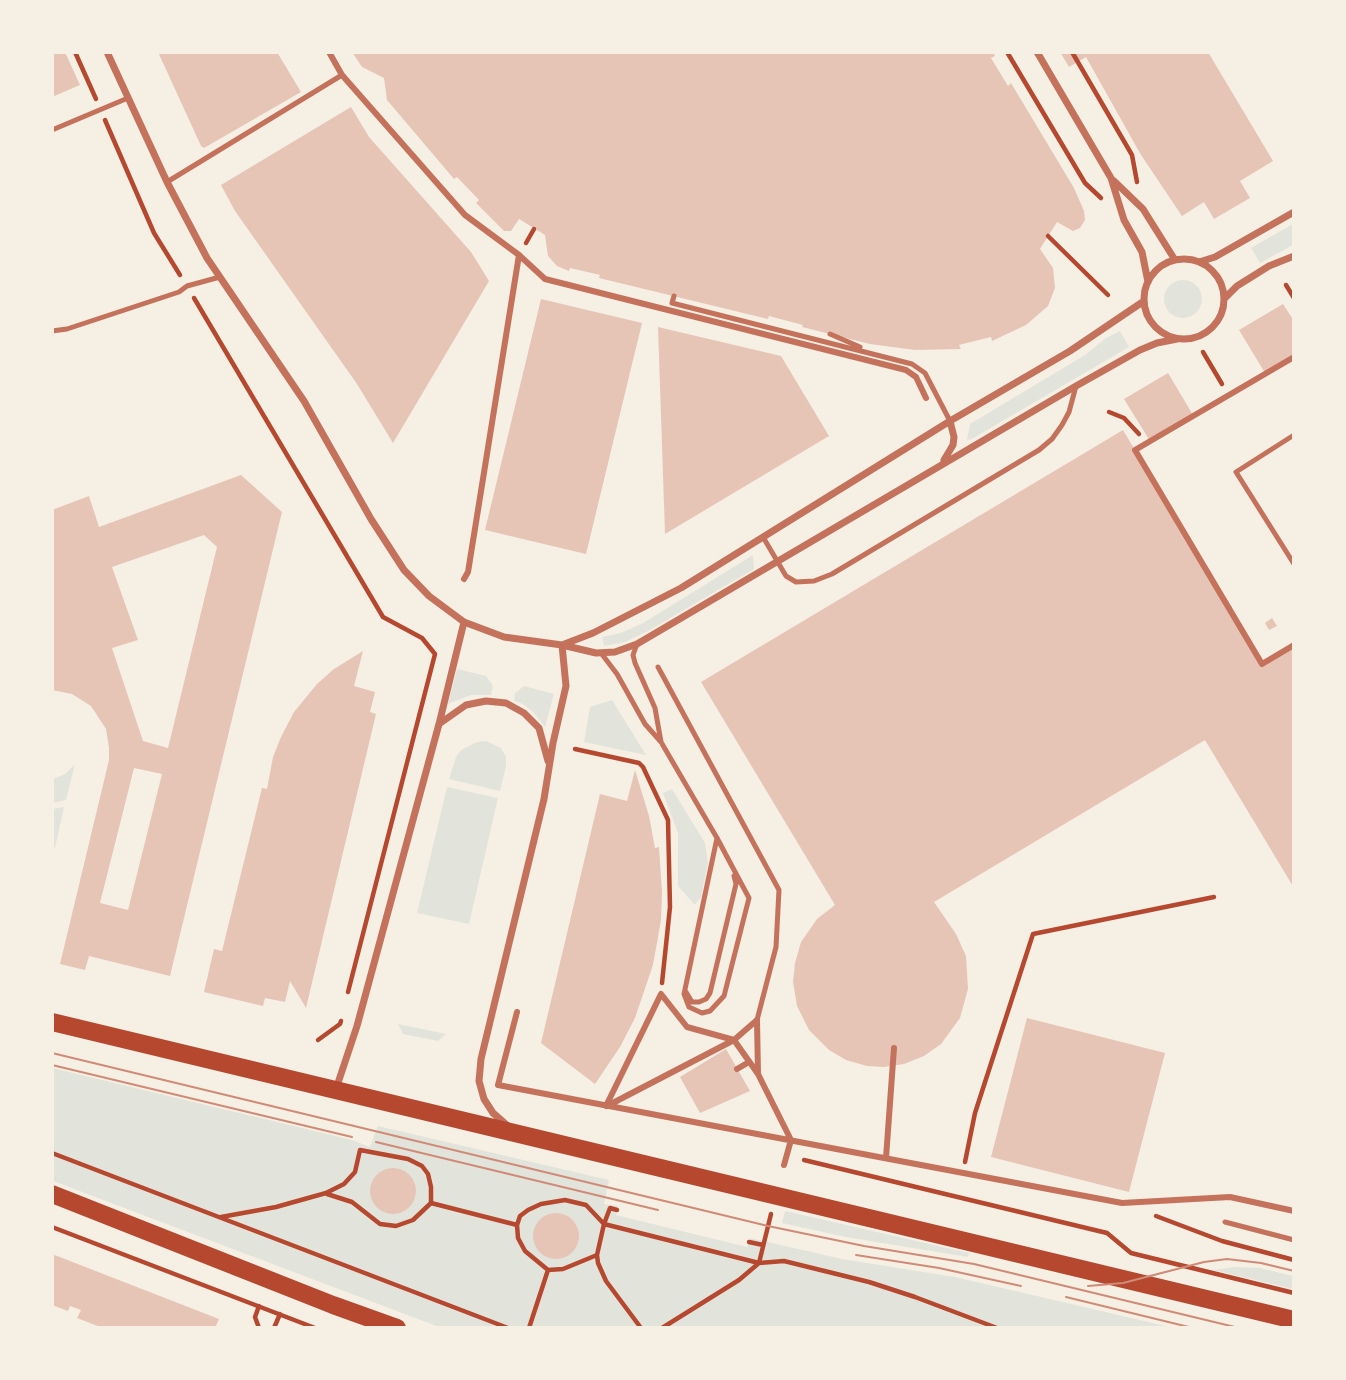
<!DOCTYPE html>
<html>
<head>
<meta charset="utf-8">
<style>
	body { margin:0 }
	#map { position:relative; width:1346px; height:1380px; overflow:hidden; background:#f6efe4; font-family:"Varela Round",sans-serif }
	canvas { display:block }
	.frame { position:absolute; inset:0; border:54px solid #f6efe4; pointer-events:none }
</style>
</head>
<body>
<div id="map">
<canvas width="1346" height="1380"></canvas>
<div class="frame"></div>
</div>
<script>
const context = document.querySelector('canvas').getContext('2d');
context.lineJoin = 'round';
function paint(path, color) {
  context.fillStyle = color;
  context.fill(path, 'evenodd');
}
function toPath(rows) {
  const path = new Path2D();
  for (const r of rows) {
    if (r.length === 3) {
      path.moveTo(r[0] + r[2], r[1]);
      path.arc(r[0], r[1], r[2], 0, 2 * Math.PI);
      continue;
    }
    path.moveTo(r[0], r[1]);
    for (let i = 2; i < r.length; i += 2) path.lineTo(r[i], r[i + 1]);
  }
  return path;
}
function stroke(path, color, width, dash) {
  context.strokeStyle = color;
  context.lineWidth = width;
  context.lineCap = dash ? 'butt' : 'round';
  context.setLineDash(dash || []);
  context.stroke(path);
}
const green = toPath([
	[1293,224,1293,245,1260,263,1251,248],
	[1183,299,19],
	[1120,331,1129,347,970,440,967,439,970,424,1085,355,1106,338],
	[753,555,754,569,648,631,625,642,604,646,602,637,621,633,643,623],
	[457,669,486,676,493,686,491,695,471,695,448,704],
	[524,686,554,694,545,727,534,713,523,704,514,701,515,693],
	[612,700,646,755,584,742,590,707],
	[486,741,501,748,506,757,506,767,500,791,449,779,456,757,461,750,477,742],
	[75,764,66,800,53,803,53,779,65,774],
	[447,787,498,798,469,924,417,913],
	[672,789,705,843,708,863,701,897,695,905,678,886,678,833,663,793],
	[64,807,55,848,53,847,53,809],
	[398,1024,446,1034,438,1041,403,1034],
	[52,1068,352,1140,370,1147,378,1126,609,1180,604,1204,618,1206,616,1215,747,1247,750,1238,842,1259,955,1277,1170,1327,439,1327,53,1181],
	[785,1211,969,1253,968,1257,846,1237,782,1223],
	[1234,1267,1260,1268,1293,1276,1293,1289,1213,1270]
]);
const building = toPath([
	[52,52,65,52,80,85,52,97],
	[158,52,277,52,301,92,204,148,201,146],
	[352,52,993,52,995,56,991,58,1008,86,1011,83,1074,188,1084,211,1085,220,1080,228,1073,231,1057,222,1040,249,1053,268,1055,288,1048,306,1026,325,992,341,991,337,959,345,961,349,915,350,870,344,802,327,803,325,769,316,768,319,599,278,600,275,570,268,569,271,557,266,548,256,545,235,519,219,511,231,504,231,476,203,479,200,457,177,454,179,387,100,384,78,362,67],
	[1060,52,1208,52,1273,161,1240,181,1250,198,1214,219,1204,202,1182,216,1141,155,1086,57,1069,67],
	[351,107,369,137,471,252,489,281,393,443,357,384,235,211,221,185],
	[541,299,642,323,586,554,485,530],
	[1283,304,1294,321,1294,356,1265,373,1239,330],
	[658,327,781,356,829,436,665,534],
	[1168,373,1193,415,1150,441,1124,399],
	[1123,430,1262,664,1294,645,1294,888,1205,740,934,902,956,934,966,956,968,989,960,1018,941,1044,924,1056,904,1064,884,1067,867,1066,846,1060,829,1050,809,1030,797,1006,793,982,795,963,801,942,817,919,835,905,701,682],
	[241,475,282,512,170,976,89,956,85,970,60,964,109,760,109,748,106,729,91,706,72,694,52,690,52,510,89,496,99,527],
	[204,535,217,547,168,748,143,741,112,648,138,640,112,567],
	[134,768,162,774,128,910,100,903],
	[1272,618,1277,626,1269,630,1265,623],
	[363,651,354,686,375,692,370,712,376,714,306,1008,290,981,285,1002,265,998,263,1006,204,992,214,949,222,951,262,788,267,789,273,757,281,737,294,712,317,684,334,669],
	[635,770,649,816,655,848,659,847,662,892,661,920,653,965,635,1018,620,1047,595,1084,541,1043,600,794,627,801],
	[1027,1018,1165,1053,1129,1192,991,1157],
	[726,1049,750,1091,700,1113,680,1077],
	[393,1191,23],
	[556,1236,23],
	[52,1254,219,1319,215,1328,103,1328,77,1318,81,1310,70,1306,68,1311,52,1305]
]);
const path = toPath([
	[75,52,96,99],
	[1007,52,1085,183,1101,198],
	[1072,52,1132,155,1137,182],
	[105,120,154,233,180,275],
	[1048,236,1108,295],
	[526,243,534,229],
	[1286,285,1294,298],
	[194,298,383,617,422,638,435,654,348,992],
	[1203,352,1222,384],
	[1109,412,1124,418,1139,434],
	[575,749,639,763,643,767,668,820,670,907,662,983],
	[318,1040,340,1024,341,1021],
	[52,1153,508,1328],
	[804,1160,1107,1233,1131,1253,1294,1293],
	[965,1162,975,1113,1033,934,1214,897],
	[327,1194,352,1202,380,1224,396,1226,413,1220,431,1203],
	[617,1210,610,1208,604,1224,597,1255,598,1263,606,1281,641,1328],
	[1156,1216,1222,1241,1294,1260],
	[221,1217,276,1207,326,1193,344,1184,355,1172,360,1150,408,1159,422,1166,428,1174,431,1187,431,1203,517,1225,520,1216,528,1210,541,1204,565,1200,586,1205,604,1224,759,1263,784,1261,869,1282,915,1297,997,1328],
	[517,1225,518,1238,525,1251,548,1270,529,1328],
	[52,1227,315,1328],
	[749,1242,763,1245],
	[548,1270,563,1269,597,1255],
	[259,1306,255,1317,259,1328],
	[274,1328,280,1314],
	[662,1328,739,1280,759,1263,771,1214]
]);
const service = toPath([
	[52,130,128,98],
	[167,182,342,75],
	[674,296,672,303,912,364,925,373,950,421],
	[52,331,67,329,179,292,187,286,220,277],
	[830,334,860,347],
	[1294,435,1236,472,1294,564],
	[763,537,786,576,796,582,814,581,832,574,1039,450,1052,439,1062,425,1069,412,1076,386],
	[637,644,633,655,635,663,655,708,661,742],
	[601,653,617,674,645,724,661,742,717,838,749,898,724,996,710,1011,702,1013,689,1007,684,994,717,838],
	[658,667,779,890,776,947,757,1020],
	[686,992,692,1002,699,1002,706,999,710,993,736,884,734,876],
	[1225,1222,1294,1240]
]);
const pedestrian = toPath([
	[329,52,342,75,465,215,519,255,545,279,906,370,916,377,926,398],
	[1294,357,1135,450,1262,664,1294,645],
	[464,579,468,572,519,255],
	[517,1012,498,1085,1122,1203,1230,1197,1294,1211],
	[757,1020,758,1074,791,1140,784,1165],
	[737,1069,749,1062],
	[606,1106,661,994,687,1027,734,1040,758,1074],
	[607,1106,734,1040,757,1020],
	[886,1158,894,1048]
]);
const minor = toPath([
	[107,52,167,182,207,258,304,401,371,519,404,570,429,596,464,622,504,637,562,645,596,653,615,652,637,644,1076,386,1140,350,1157,343,1177,339],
	[1037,52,1111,178,1124,220,1142,252,1148,282],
	[1114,181,1143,209,1175,260],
	[1184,299,40],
	[1199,262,1215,257,1294,212],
	[1224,299,1237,286,1269,266,1294,256],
	[944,460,953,445,954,437,950,421],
	[562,645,593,633,681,588,950,421,1070,351,1144,301],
	[439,724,466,705,486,701,506,703,524,713,539,728,548,761],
	[336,1089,357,1026,439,724,464,622],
	[509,1127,493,1113,484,1099,479,1081,481,1059,544,799,553,743,566,686,562,645]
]);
const primary = toPath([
	[52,1022,1294,1320],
	[52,1194,333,1305,397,1328]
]);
const tram = toPath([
	[52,1053,768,1226,864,1246,974,1264,1239,1328],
	[52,1065,352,1137],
	[376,1142,658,1210],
	[856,1255,939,1268,1021,1286],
	[1088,1286,1123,1283,1204,1262,1227,1259,1261,1263,1294,1271],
	[1066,1297,1193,1328]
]);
paint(green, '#e2e4dc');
paint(building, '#e6c5b7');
stroke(path, '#b5482f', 4.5);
stroke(service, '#c5725c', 5);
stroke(pedestrian, '#c5725c', 6);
stroke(minor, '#c5725c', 7);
stroke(primary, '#b5482f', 18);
stroke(tram, '#cf8b77', 2);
</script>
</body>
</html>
